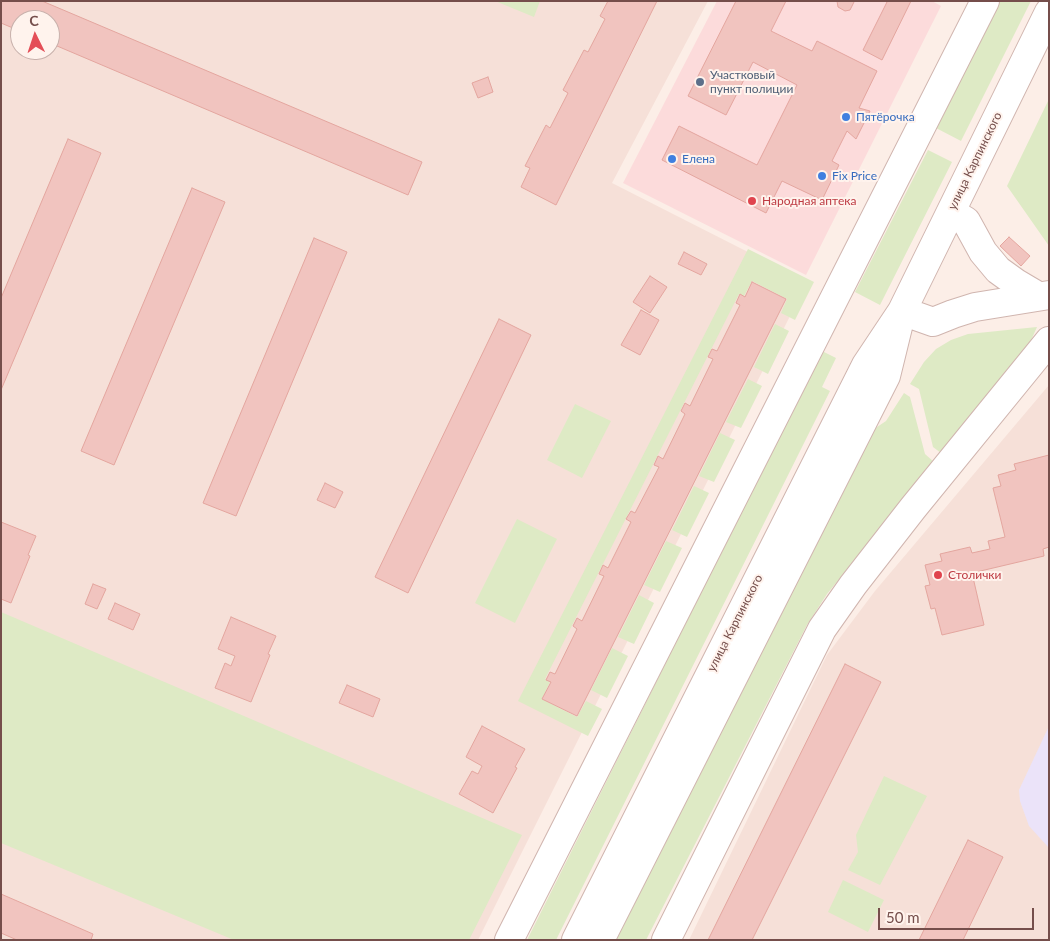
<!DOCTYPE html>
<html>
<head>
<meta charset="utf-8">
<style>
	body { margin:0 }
	#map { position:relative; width:1050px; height:941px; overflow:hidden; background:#fceee7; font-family:Lato,sans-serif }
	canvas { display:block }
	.frame { position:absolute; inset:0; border:2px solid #754e4b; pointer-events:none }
	.north { position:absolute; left:10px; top:10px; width:50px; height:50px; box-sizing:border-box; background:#fff3ed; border:1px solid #c8b1ac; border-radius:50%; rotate:356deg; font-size:14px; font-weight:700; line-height:20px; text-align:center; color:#754e4b }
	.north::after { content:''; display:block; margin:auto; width:18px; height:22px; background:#e44e57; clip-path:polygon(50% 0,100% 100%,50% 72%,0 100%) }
	.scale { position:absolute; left:878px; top:908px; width:156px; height:22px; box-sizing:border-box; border:2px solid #754e4b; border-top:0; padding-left:6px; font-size:15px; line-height:18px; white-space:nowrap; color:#754e4b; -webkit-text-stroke:4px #fff3ed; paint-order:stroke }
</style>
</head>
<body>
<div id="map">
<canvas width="1050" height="941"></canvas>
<div class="frame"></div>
<div class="north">С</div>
<div class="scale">50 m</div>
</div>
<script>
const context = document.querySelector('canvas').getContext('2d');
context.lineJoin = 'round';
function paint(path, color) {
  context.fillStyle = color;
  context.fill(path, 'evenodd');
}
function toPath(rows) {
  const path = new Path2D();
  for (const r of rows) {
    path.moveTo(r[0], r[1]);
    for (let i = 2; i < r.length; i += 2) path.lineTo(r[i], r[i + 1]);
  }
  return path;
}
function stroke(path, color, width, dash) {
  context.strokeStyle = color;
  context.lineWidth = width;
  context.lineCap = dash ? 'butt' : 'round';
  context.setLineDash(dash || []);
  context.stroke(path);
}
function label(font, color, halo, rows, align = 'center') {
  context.font = font + ' Lato,sans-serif';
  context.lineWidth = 4;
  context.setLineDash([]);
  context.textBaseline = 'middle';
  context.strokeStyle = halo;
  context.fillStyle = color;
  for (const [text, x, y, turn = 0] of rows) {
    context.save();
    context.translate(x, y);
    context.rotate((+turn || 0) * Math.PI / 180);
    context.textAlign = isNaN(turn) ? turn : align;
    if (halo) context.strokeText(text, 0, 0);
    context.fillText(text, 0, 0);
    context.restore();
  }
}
const residential = toPath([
	[1,1,708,1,612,183,807,282,478,940,1,940],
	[20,20,50,20,50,50,20,50],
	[1049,385,1049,940,689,940,827,655,875,591]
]);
const commercial = toPath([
	[717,1,932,1,941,6,806,275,623,183]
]);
const education = toPath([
	[1049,726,1049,848,1029,826,1020,801,1019,790]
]);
const green = toPath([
	[495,1,540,1,534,17],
	[999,1,1031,1,961,141,936,128],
	[1049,99,1049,246,1007,186],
	[928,150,952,162,880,305,855,292],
	[748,249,814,282,795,320,781,313,787,299,752,281,744,296,739,294,545,679,550,682,542,699,577,717,586,701,602,709,588,736,518,701],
	[775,324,789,331,768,374,754,367],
	[1037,327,1029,345,941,453,933,447,919,389,910,384,924,362,936,349,951,340,968,334],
	[822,351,836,358,822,387,830,391,556,940,527,940],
	[748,379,762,386,741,428,726,422],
	[904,393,910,397,925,454,934,462,827,594,807,625,646,940,615,940,782,613,871,431,886,421],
	[575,404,611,421,582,478,547,460],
	[720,433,735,440,714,482,699,476],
	[694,486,709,493,687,537,672,530],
	[517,519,557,539,515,623,475,603],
	[666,541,682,548,660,592,644,585],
	[639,595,654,603,634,644,618,637],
	[1,612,522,835,469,940,234,940,1,843],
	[612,648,628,656,607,698,591,690],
	[884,776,927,796,880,885,848,870,858,852,856,835],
	[843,880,884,900,868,932,828,912]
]);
const building = toPath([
	[1,1,42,1,422,162,408,195,50,43,50,20,20,20,20,31,1,23,1,1],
	[608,1,657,1,556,205,521,187,530,168,525,166,546,125,550,128,568,93,563,90,584,50,588,52,605,19,600,16,608,1],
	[736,1,786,1,771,31,812,51,817,41,877,71,859,108,870,111,856,139,847,131,832,161,839,165,822,200,782,181,766,213,662,160,679,126,757,165,797,85,753,62,726,115,688,96,736,1],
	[837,1,854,1,854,2,850,10,845,11,838,7,837,1],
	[885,1,911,1,882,60,863,50,887,2,885,1],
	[488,77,493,92,478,98,472,83,488,77],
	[68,139,101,153,1,390,1,298,68,139],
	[192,188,225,202,114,465,81,451,192,188],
	[1009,237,1030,256,1021,266,1000,246,1009,237],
	[314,238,347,252,236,516,203,503,314,238],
	[684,252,707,264,701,275,678,264,684,252],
	[650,276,667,287,650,313,633,302,650,276],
	[752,282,786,299,577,716,542,699,551,682,546,680,550,672,555,674,577,629,573,626,577,618,582,621,604,576,599,574,603,565,608,568,631,522,626,519,631,511,635,513,659,467,654,465,658,456,663,459,685,414,681,411,685,403,690,406,713,359,708,357,712,349,717,351,740,305,736,303,740,294,745,297,752,282],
	[641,310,659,320,640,355,621,345,641,310],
	[499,319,531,335,408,593,375,577,499,319],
	[1049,455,1049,547,1043,549,1044,556,972,573,984,625,942,635,935,608,931,609,925,586,930,585,925,565,942,561,940,554,970,547,972,553,990,549,988,541,1005,537,993,488,1001,486,998,475,1016,470,1014,464,1049,455],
	[325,483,343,492,335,508,317,500,325,483],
	[1,522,36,536,28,555,30,556,11,603,1,599,1,522],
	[93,584,106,589,97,609,85,604,93,584],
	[115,603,140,614,133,630,108,619,115,603],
	[231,617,276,636,268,654,270,655,251,702,215,688,225,663,231,666,235,656,218,649,231,617],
	[845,664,881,682,752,940,708,940,845,664],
	[347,685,380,699,373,717,339,703,347,685],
	[482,726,525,749,515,767,517,768,493,813,459,794,472,771,478,774,482,766,466,757,482,726],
	[968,840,1003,857,963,940,919,940,968,840],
	[1,894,93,934,91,940,17,940,1,933,1,894]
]);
const minor = toPath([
	[951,212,966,221,983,252,998,270,1016,283,1038,296],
	[902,311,933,322,953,314,975,307,1049,295],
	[509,940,985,1],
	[576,940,866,365,902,311,1049,12],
	[600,940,886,376,898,327],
	[666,940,822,629,853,585,913,508,1049,341]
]);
const markers = [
	[700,82,5,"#5c6f8a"],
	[846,117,5,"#3f7fe0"],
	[672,159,5,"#3f7fe0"],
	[822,176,5,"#3f7fe0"],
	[752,201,5,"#e0444e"],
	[938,575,5,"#e0444e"]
];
const serviceNames = [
	["Участковый",710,75],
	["пункт полиции",710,89]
];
const shopNames = [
	["Пятёрочка",856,117],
	["Елена",682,159],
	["Fix Price",832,176]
];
const streetNames = [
	["улица Карпинского",975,161,-64],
	["улица Карпинского",735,623,-63]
];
const healthNames = [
	["Народная аптека",762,201],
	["Столички",948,575]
];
paint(residential, '#f6e0d8');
paint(commercial, '#fcdbdb');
paint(education, '#ebe3f9');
paint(green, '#deeac5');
paint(building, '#f1c4bf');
stroke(building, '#e4a69f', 1);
stroke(minor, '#d0b5af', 30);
stroke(minor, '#fff', 28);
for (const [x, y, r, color] of markers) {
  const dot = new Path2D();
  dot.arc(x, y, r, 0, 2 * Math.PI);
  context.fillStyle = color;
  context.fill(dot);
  stroke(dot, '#fff3ed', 2);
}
label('12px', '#4e5e75', '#fff3ed', serviceNames, 'left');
label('12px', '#366cbe', '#fff3ed', shopNames, 'left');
label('12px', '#754e4b', '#fff3ed', streetNames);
label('12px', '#be3a42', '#fff3ed', healthNames, 'left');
</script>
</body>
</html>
